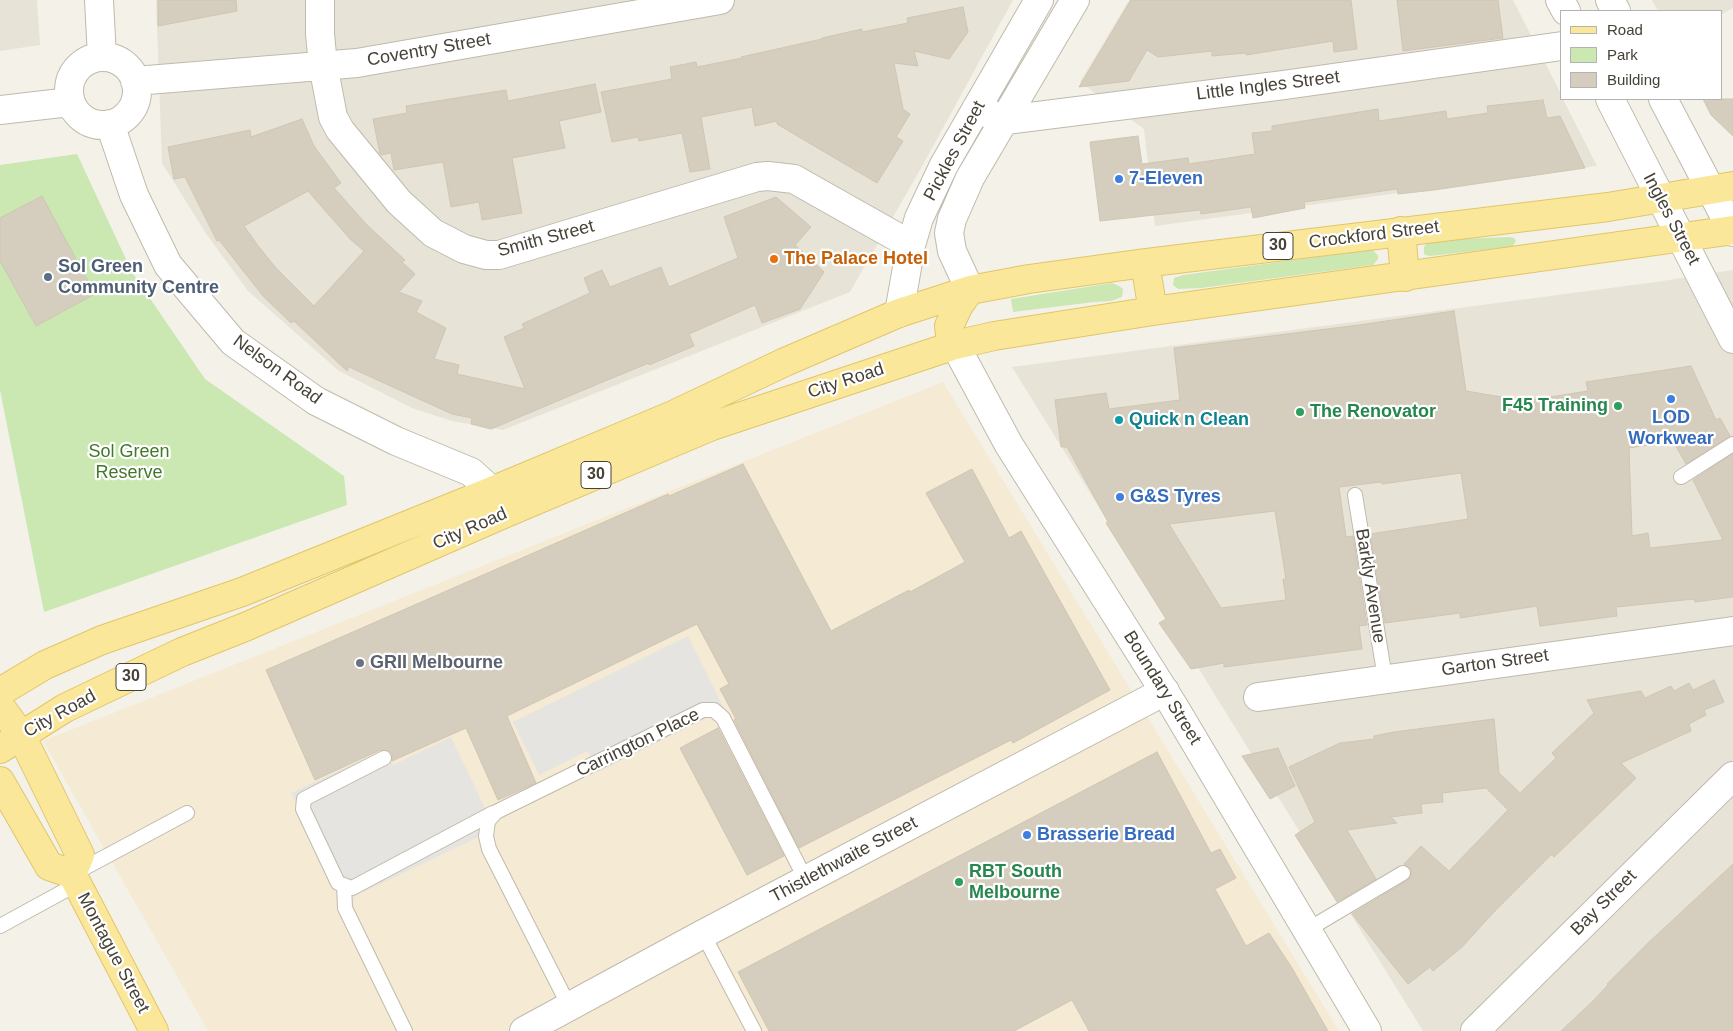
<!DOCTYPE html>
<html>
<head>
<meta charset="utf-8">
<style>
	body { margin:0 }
	#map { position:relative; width:1733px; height:1031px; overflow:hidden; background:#f4f1e9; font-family:Arial,sans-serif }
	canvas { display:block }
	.legend { position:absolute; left:1560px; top:10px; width:162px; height:90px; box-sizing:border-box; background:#fff; border:1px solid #b5b3af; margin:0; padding:6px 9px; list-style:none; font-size:15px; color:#474237 }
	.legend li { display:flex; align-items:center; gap:10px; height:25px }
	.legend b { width:25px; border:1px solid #b5b3af }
</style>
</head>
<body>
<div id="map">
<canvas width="1733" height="1031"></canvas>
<ul class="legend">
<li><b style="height:6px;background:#fbe79a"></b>Road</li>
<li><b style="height:14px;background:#cbe7b2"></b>Park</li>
<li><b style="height:14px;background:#d5cebe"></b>Building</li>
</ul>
</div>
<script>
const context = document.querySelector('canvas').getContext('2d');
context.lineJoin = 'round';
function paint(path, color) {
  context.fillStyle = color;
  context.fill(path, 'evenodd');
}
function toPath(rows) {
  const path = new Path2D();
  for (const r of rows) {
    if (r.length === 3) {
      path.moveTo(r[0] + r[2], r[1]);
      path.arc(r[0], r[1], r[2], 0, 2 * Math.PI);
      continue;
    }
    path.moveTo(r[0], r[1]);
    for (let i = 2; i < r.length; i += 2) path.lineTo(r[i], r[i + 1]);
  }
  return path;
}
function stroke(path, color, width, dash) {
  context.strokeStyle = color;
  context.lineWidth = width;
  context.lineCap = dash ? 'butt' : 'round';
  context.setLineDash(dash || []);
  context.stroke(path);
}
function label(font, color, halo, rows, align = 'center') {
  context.font = font + ' Arial,sans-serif';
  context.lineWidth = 4.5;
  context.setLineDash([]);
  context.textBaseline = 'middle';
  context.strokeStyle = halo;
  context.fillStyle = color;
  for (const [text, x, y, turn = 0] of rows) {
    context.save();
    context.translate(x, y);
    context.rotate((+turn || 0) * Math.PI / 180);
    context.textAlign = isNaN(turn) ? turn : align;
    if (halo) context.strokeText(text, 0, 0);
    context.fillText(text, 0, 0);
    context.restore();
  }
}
const residential = toPath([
	[0,0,37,0,40,45,0,51],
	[156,0,1013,0,920,170,850,292,503,430,452,421,412,408,339,371,248,291,207,235,162,163],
	[1129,0,1513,0,1562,96,1562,99,1563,99,1597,166,1155,226,1144,129,1080,82],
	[1652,0,1733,0,1733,8,1722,14,1722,11,1658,11],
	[1733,270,1733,1031,1423,1031,1012,367,1656,282]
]);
const commercial = toPath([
	[943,382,1339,1031,208,1031,43,741]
]);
const green = toPath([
	[77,154,132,272,205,379,344,476,347,505,44,612,0,390,0,165],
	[1510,237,1514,238,1516,241,1513,246,1509,247,1430,256,1425,255,1424,253,1424,247,1426,244,1434,240],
	[1369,250,1373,250,1378,256,1378,259,1373,265,1201,288,1178,289,1173,285,1174,278,1183,275],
	[1112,283,1119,286,1123,289,1122,297,1111,301,1094,302,1013,312,1011,299]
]);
const parking = toPath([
	[688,636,724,709,598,772,587,751,539,775,513,722],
	[451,737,495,829,343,902,291,793,385,749,393,765]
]);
const building = toPath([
	[158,0,236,0,237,11,158,26,158,0],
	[1131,0,1351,0,1357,49,1334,52,1333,41,1246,55,1246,53,1212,56,1212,51,1158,57,1147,50,1129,81,1079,87,1131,0],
	[1397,0,1498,0,1503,38,1403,51,1397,0],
	[963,7,968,32,949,59,914,51,918,66,894,63,903,109,910,114,896,137,903,141,877,183,777,124,777,121,755,126,752,107,701,117,710,169,690,172,682,133,639,141,638,137,612,142,601,92,672,79,670,67,696,62,697,67,742,58,741,57,822,39,822,38,862,29,862,32,908,23,907,18,963,7],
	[595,84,601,112,559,121,565,148,512,158,522,213,482,220,479,202,451,207,443,162,394,170,391,153,381,155,380,154,373,119,407,113,406,106,506,90,508,101,595,84],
	[1703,99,1733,99,1733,136,1711,115,1703,99],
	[1543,100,1547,118,1560,116,1585,168,1434,190,1398,194,1397,189,1304,202,1305,208,1253,218,1251,207,1201,214,1200,210,1100,221,1090,142,1138,136,1142,164,1188,158,1189,164,1255,154,1252,133,1272,131,1272,126,1378,109,1379,121,1446,111,1447,119,1488,113,1487,106,1543,100],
	[302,119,314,146,341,183,334,188,367,225,405,260,402,262,415,274,399,292,422,301,416,312,446,328,434,359,459,365,457,374,525,389,504,337,524,328,522,324,590,293,584,278,602,270,610,287,661,267,669,287,738,258,724,217,776,197,811,227,795,245,824,272,800,309,762,323,755,305,689,334,694,346,649,365,649,363,605,381,491,429,471,424,472,418,452,414,349,367,347,371,294,321,291,323,263,296,219,240,217,241,185,177,174,179,168,147,250,130,251,137,302,119],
	[308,191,350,239,364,251,314,306,276,268,259,247,244,226,308,191],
	[42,196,95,294,36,326,0,261,0,218,42,196],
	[1454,311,1466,391,1525,401,1588,391,1586,382,1691,366,1716,420,1720,418,1730,436,1686,464,1673,441,1629,448,1632,536,1648,533,1650,548,1723,540,1693,480,1733,454,1733,597,1695,602,1694,599,1616,607,1617,616,1540,626,1537,606,1460,618,1460,613,1385,623,1370,534,1468,519,1461,473,1382,484,1381,482,1339,487,1346,537,1353,536,1367,625,1359,626,1362,649,1224,667,1224,663,1191,669,1159,623,1166,619,1106,523,1108,522,1067,447,1061,447,1055,400,1106,393,1109,409,1180,400,1174,348,1359,325,1454,311],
	[1275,511,1286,579,1283,579,1286,600,1221,608,1169,524,1275,511],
	[743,464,831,631,909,590,910,592,965,562,926,493,972,469,1009,538,1021,531,1110,690,1013,743,1011,740,799,848,734,720,736,719,720,689,729,684,697,624,507,716,536,783,498,800,466,728,392,761,392,754,389,751,380,750,315,780,266,670,668,494,669,496,743,464],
	[1714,680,1724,702,1704,710,1706,715,1689,724,1691,731,1621,763,1636,778,1554,857,1552,854,1493,913,1462,947,1433,971,1430,967,1408,984,1352,914,1408,880,1412,872,1410,868,1404,864,1421,846,1449,871,1508,810,1486,788,1442,793,1443,802,1421,804,1422,813,1391,817,1397,823,1347,830,1376,879,1337,902,1295,835,1315,822,1289,767,1340,743,1374,739,1374,736,1394,732,1494,719,1499,773,1520,793,1556,758,1552,753,1594,713,1587,700,1641,691,1645,698,1671,686,1674,691,1689,683,1693,690,1714,680],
	[718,728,784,856,747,875,680,748,718,728],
	[1278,748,1295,786,1270,799,1242,756,1278,748],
	[1157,752,1211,853,1220,849,1236,878,1215,889,1246,946,1269,933,1292,968,1328,1031,1089,1031,1072,1000,1014,1031,769,1031,738,972,1157,752],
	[1733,864,1733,1031,1561,1031,1593,1001,1608,985,1607,984,1647,944,1733,864]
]);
const service = toPath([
	[1681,477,1733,444],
	[1355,495,1385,678],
	[384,758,304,799,303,809,338,883,352,888,493,813],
	[75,873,187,813],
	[344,885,345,908,405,1031],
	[0,926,77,884],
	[1307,930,1403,873],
	[703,934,754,1031],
	[569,1006,489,849,486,836,488,821,496,812,703,710,714,710,723,718,806,880]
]);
const minor = toPath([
	[99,0,102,57],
	[320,0,320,34,323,65,333,117,340,130,399,202,433,233,464,249,486,255,499,255,757,177,768,176,794,179,911,245],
	[103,91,34],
	[135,81,357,63,720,0],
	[976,109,1006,120,1284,85,1562,46],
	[0,110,70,102],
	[110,124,134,195,168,265,233,342,316,401,396,441,471,472,492,491,504,510],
	[970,290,952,251,949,233,952,219,970,178,1075,0],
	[899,313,911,245,919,218,944,165,1039,0],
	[955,345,1009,445,1173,705,1367,1031],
	[1258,697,1733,631],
	[524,1031,703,934,1165,691],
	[1475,1031,1733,776]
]);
const tertiary = toPath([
	[1560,0,1566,11],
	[1610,0,1616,11],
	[1610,99,1733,339],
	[1663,99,1733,232]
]);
const primary = toPath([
	[1401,231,1405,277],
	[1145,263,1153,311],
	[955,345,950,335,949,326,959,305,970,290],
	[0,692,45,665,102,640,242,592,492,491,673,415,785,362,899,313,970,290,1029,279,1145,263,1608,207,1733,186],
	[0,706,21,735,80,855,72,874],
	[0,749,65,708,182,652,245,627,506,513,712,426,955,345,994,336,1153,311,1733,230],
	[0,781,49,866,72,874,154,1031]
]);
const markers = [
	[1119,179,5,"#3f7fe0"],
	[774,259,5,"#e8710a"],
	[48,277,5,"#5c6f8a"],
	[1671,399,5,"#3f7fe0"],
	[1618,406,5,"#2e9e5b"],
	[1300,412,5,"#2e9e5b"],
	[1119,420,5,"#0f9aa8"],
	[1120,497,5,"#3f7fe0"],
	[360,663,5,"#6b7280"],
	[1027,835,5,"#3f7fe0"],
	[959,882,5,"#2e9e5b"]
];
const shields = [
	[1278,246,30],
	[596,475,30],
	[131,677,30]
];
const shieldNames = [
	["30",1278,246],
	["30",596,475],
	["30",131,677]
];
const streetNames = [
	["Coventry Street",429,50,-10],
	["Little Ingles Street",1268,86,-7],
	["Pickles Street",955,151,-62],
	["Ingles Street",1671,219,62],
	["Crockford Street",1374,235,-7],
	["Smith Street",546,239,-15],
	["Nelson Road",277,370,36],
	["City Road",846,381,-18],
	["City Road",470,529,-24],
	["Barkly Avenue",1370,586,81],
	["Garton Street",1495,663,-8],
	["Boundary Street",1162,688,58],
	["City Road",60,714,-29],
	["Carrington Place",638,743,-26],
	["Thistlethwaite Street",844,860,-28],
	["Bay Street",1604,903,-45],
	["Montague Street",113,953,62]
];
const shopNames = [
	["7-Eleven",1129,179],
	["LOD",1671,418,"center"],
	["Workwear",1671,439,"center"],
	["G&S Tyres",1130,497],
	["Brasserie Bread",1037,835]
];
const foodNames = [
	["The Palace Hotel",784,259]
];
const serviceNames = [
	["Sol Green",58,267],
	["Community Centre",58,288]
];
const leisureNames = [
	["F45 Training",1608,406,"right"],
	["The Renovator",1310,412],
	["RBT South",969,872],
	["Melbourne",969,893]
];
const cultureNames = [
	["Quick n Clean",1129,420]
];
const parkNames = [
	["Sol Green",129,452],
	["Reserve",129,473]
];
const worshipNames = [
	["GRII Melbourne",370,663]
];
paint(residential, '#e8e3d7');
paint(commercial, '#f5ead4');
paint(green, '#cbe7b2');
paint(parking, '#e5e4e0');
paint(building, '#d5cebe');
stroke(building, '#d0c6b1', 1);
stroke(service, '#bfbaab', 16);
stroke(minor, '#bfbaab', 30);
stroke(tertiary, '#bfbaab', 30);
stroke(primary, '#e1c669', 30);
stroke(service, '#fff', 14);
stroke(minor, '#fff', 28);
stroke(tertiary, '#fff', 28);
stroke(primary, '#fbe79a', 28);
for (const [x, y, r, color] of markers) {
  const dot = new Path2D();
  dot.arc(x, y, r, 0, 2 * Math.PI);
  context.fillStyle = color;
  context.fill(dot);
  stroke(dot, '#fff', 2);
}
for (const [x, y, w] of shields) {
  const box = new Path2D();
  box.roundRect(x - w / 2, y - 13.5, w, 27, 4);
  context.fillStyle = '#fff';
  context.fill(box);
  stroke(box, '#474237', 1);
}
label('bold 16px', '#474237', null, shieldNames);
label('18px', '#474237', '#fff', streetNames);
label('bold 18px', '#366cbe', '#fff', shopNames, 'left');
label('bold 18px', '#c56008', '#fff', foodNames, 'left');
label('bold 18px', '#4e5e75', '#fff', serviceNames, 'left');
label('bold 18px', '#27864d', '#fff', leisureNames, 'left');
label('bold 18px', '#0d838f', '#fff', cultureNames, 'left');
label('18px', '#43782b', '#fff', parkNames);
label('bold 18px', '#5b616d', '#fff', worshipNames, 'left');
</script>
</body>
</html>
